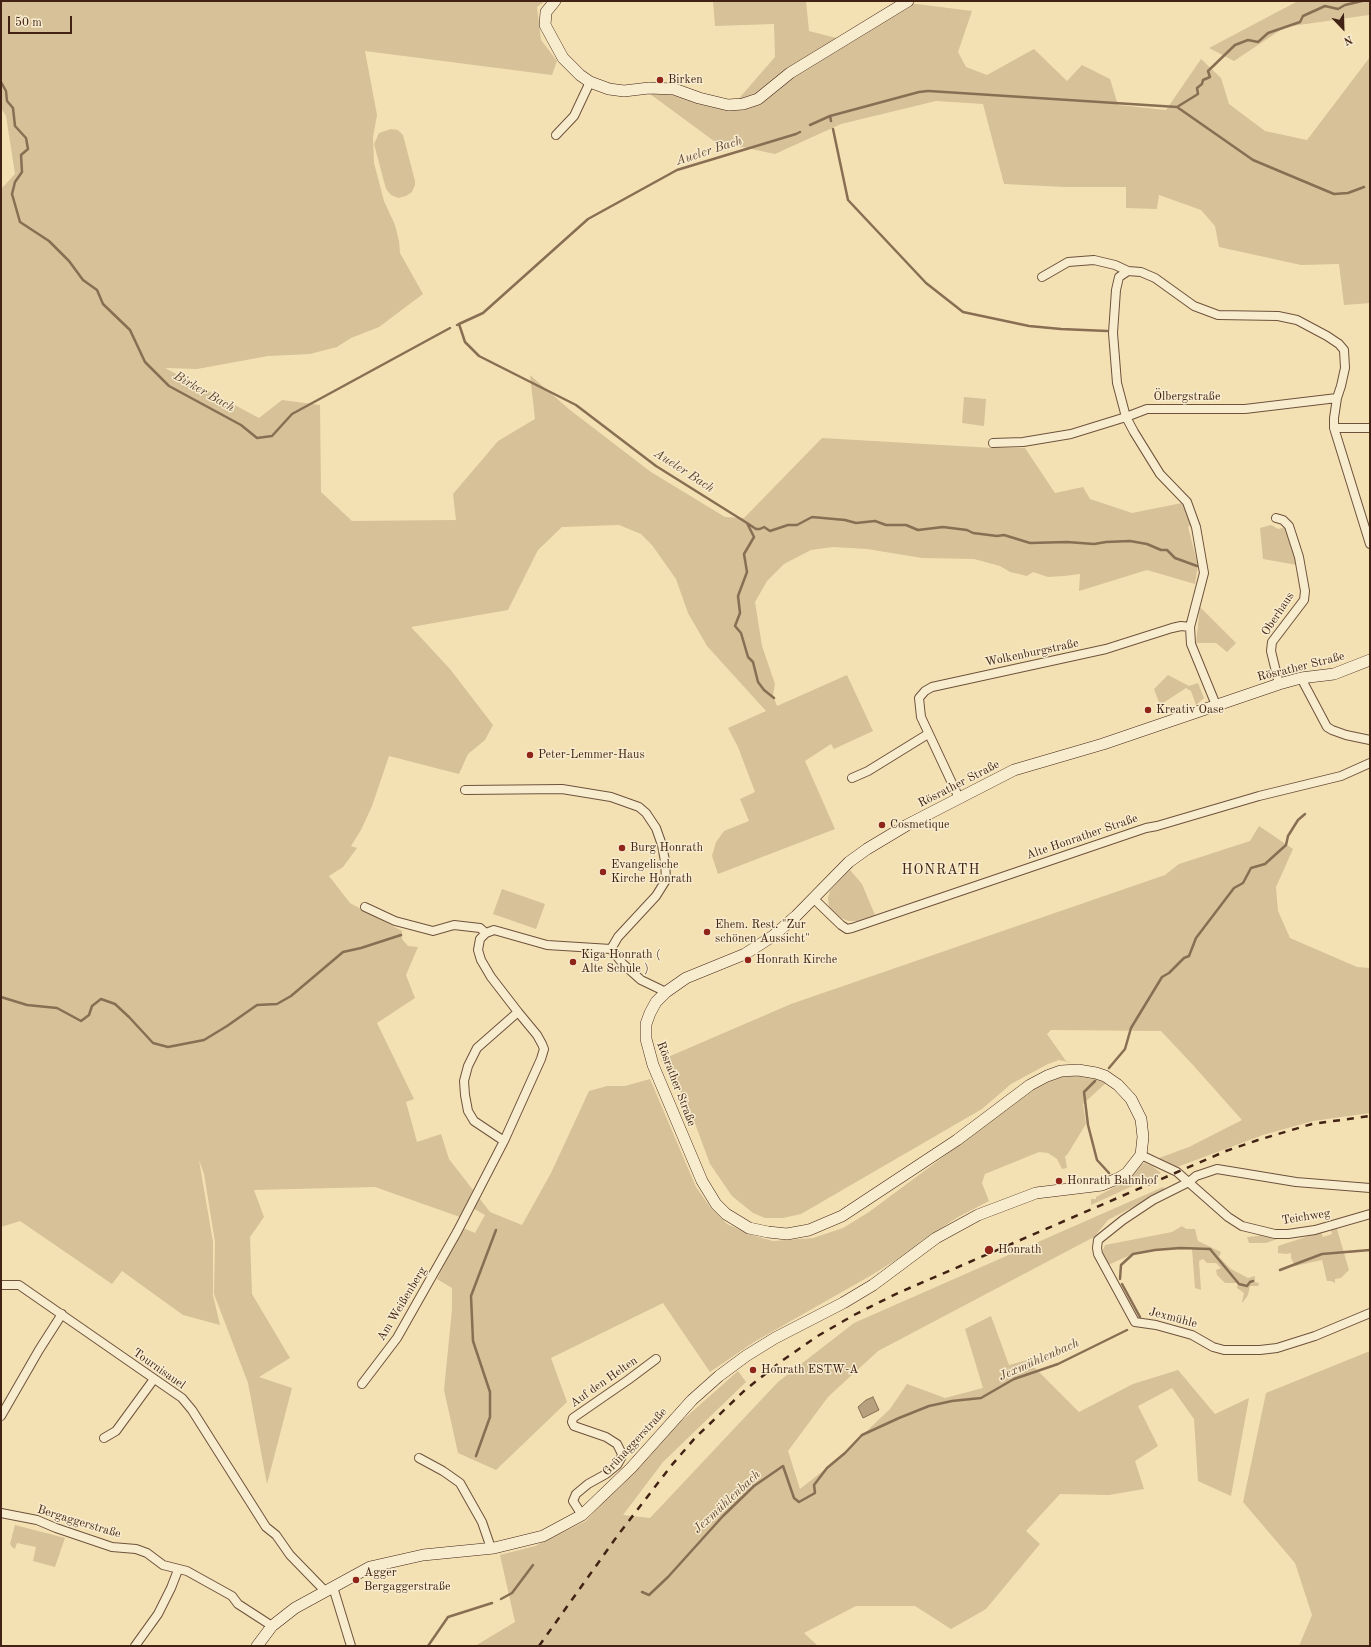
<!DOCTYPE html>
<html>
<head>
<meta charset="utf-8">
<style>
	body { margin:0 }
	#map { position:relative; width:1371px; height:1647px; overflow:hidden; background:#f4e1b3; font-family:"Old Standard TT",serif }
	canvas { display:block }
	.frame { position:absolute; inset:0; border:2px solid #412215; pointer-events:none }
	.north { position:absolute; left:1323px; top:8px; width:40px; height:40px; -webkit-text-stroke:3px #f8ecce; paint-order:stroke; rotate:157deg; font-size:11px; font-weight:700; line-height:16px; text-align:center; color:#412215 }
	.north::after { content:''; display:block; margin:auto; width:14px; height:18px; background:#412215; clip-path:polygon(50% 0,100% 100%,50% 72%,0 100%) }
	.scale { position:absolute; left:8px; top:16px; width:64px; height:18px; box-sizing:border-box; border:2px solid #412215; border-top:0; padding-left:5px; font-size:12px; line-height:14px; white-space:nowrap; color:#412215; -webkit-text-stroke:3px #f8ecce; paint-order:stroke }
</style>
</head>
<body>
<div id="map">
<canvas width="1371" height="1647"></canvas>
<div class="frame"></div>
<div class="north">N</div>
<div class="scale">50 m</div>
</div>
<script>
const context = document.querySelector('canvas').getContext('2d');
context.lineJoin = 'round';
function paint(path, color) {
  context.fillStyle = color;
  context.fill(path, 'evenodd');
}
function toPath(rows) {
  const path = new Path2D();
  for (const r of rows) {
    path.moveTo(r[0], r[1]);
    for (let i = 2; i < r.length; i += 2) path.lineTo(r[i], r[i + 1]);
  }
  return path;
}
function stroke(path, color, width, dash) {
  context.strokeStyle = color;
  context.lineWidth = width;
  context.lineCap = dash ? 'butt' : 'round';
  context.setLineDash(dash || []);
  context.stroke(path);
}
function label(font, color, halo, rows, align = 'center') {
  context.font = font + ' "Old Standard TT",serif';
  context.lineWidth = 3;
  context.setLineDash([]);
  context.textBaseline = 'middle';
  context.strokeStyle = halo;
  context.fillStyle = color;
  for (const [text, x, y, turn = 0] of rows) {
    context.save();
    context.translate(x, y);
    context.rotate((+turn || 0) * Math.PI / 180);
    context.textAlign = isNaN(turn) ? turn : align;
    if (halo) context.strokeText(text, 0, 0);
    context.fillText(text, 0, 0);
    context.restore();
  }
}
const green = toPath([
	[1,1,545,1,537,7,541,40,557,61,552,75,365,51,377,115,373,137,374,163,384,201,395,225,399,241,400,253,423,294,379,327,351,338,337,347,310,354,268,356,197,369,165,368,259,418,282,400,320,405,321,492,352,521,456,520,453,494,498,441,535,419,530,375,570,410,651,472,725,517,744,518,822,438,993,448,1025,448,1055,493,1083,487,1090,499,1132,513,1182,503,1191,525,1188,527,1198,565,1195,584,1147,570,1079,591,1080,574,1064,576,1048,577,1033,572,1027,576,1010,572,1000,566,974,559,922,558,867,549,833,547,811,550,784,564,767,581,755,602,762,646,775,684,773,695,777,706,847,675,873,731,834,749,831,744,805,761,835,829,718,874,712,856,716,842,724,831,749,821,740,799,755,792,738,747,728,728,766,711,707,646,688,613,676,579,652,545,641,534,619,525,562,527,538,550,508,610,411,627,450,669,493,725,485,740,468,754,459,774,389,756,372,806,361,830,351,846,357,848,343,867,329,876,350,903,402,931,402,939,408,946,418,947,406,975,415,998,377,1023,414,1099,406,1102,417,1142,441,1134,449,1159,490,1212,522,1225,551,1173,589,1091,607,1086,625,1086,650,1079,696,1187,710,1207,727,1224,752,1235,773,1241,813,1238,843,1228,869,1212,1036,1088,1062,1076,1090,1076,1106,1083,1083,1104,1086,1124,1067,1155,1065,1156,1067,1168,1062,1169,1057,1159,1048,1153,1039,1152,985,1174,982,1183,989,1201,958,1217,923,1240,909,1252,870,1276,754,1342,710,1372,663,1303,551,1358,567,1402,496,1470,458,1453,444,1390,452,1309,452,1288,437,1279,463,1228,475,1233,485,1215,467,1205,460,1217,375,1187,254,1190,264,1217,250,1237,252,1294,290,1358,259,1377,292,1388,267,1484,248,1383,214,1294,215,1242,204,1174,199,1160,213,1242,213,1295,220,1325,183,1315,122,1271,112,1284,20,1221,1,1227,1,189,15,174,6,116,1,108],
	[713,1,806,1,809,31,844,40,909,3,972,11,958,52,966,67,987,75,1034,49,1067,81,1082,65,1110,79,1118,105,1166,110,1201,59,1221,78,1229,104,1265,131,1307,140,1370,57,1370,303,1344,305,1339,264,1301,265,1219,247,1215,226,1201,210,1159,195,1157,209,1126,208,1126,187,1065,187,1004,184,983,104,936,101,841,124,775,154,714,141,650,94,652,92,671,92,728,111,775,57,774,24,715,26],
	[1298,1,1370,1,1370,20,1369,15,1285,27,1234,61,1209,48],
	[391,129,398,130,403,135,415,181,415,185,412,192,406,196,398,198,391,195,386,189,374,144,379,133],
	[964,397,986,399,984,426,962,423],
	[1271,525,1278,529,1286,527,1296,556,1297,565,1263,559,1260,528],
	[1200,607,1236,643,1227,652,1216,643,1196,643],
	[1168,675,1189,686,1198,683,1204,698,1196,705,1191,691,1186,688,1160,705,1154,689],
	[1259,826,1293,849,1276,887,1278,911,1290,938,1357,967,1370,968,1370,1113,1313,1121,1263,1135,1177,1167,1159,1158,1189,1147,1242,1120,1192,1064,1161,1031,1051,1030,1047,1034,1066,1061,1072,1063,1059,1060,1048,1064,1011,1084,982,1109,801,1214,783,1218,765,1218,753,1213,732,1196,710,1164,687,1102,661,1060,791,1004,1165,875,1179,864,1250,841],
	[850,870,862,884,875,915,857,921,848,921,841,918,829,907,828,898,830,891],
	[502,889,545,904,536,929,493,914],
	[1144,1163,1152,1166,1161,1173,1091,1205,1091,1199,1096,1199,1096,1197,1124,1182,1141,1164],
	[1163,1187,1165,1190,1108,1220,1094,1237,878,1351,828,1397,788,1451,800,1489,833,1463,890,1409,907,1384,945,1398,983,1388,965,1329,991,1316,1009,1365,1027,1360,1079,1412,1133,1384,1178,1370,1215,1414,1249,1398,1231,1496,1198,1481,1194,1419,1172,1388,1138,1406,1158,1446,1135,1461,1144,1489,1109,1495,1060,1494,1026,1531,1040,1544,986,1609,951,1629,915,1606,856,1606,804,1633,818,1646,475,1646,515,1622,500,1555,535,1546,586,1521,659,1441,738,1371,746,1382,663,1462,623,1515,650,1518,778,1382,854,1323],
	[1182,1226,1186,1229,1195,1229,1198,1241,1221,1252,1219,1257,1231,1269,1248,1278,1255,1276,1255,1282,1259,1283,1258,1286,1250,1286,1248,1295,1243,1302,1242,1302,1244,1293,1237,1288,1238,1283,1225,1283,1217,1275,1216,1270,1221,1268,1216,1263,1207,1263,1203,1259,1199,1261,1201,1290,1195,1288,1192,1249,1155,1250,1133,1254,1108,1265,1101,1255,1105,1245,1172,1232],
	[1337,1229,1349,1270,1341,1278,1335,1279,1335,1283,1331,1281,1327,1281,1322,1260,1295,1266,1291,1258,1291,1253,1286,1254,1278,1253,1278,1246,1321,1232,1323,1237,1332,1234,1331,1230],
	[1264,1233,1283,1237,1266,1243,1249,1243,1247,1237,1258,1236],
	[1370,1351,1370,1646,1299,1646,1312,1615,1295,1563,1243,1502,1266,1393],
	[15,1525,65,1538,55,1567,33,1561,36,1547,17,1543,15,1549,12,1547,10,1544]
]);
const water = toPath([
	[873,1397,879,1410,863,1418,858,1407,866,1400,873,1397]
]);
const stream = toPath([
	[1,82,6,91,7,101,13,108,15,126,26,138,28,149,21,155,22,172,15,182,12,194,20,222,49,241,69,261,83,280,97,290,103,304,130,330,145,362,169,386,241,425,257,438,272,436,292,414,450,328],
	[929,91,1177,107,1198,94,1197,88,1202,84,1203,80,1210,77,1208,71,1235,45,1248,40,1258,42,1268,33,1300,22,1303,16,1325,6,1338,9,1345,5,1362,1],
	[1177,107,1253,160,1334,194,1348,193,1364,187],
	[830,116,831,121],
	[810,125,830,116,919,92,928,91],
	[833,129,848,200,926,283,963,312,1029,326,1061,329,1107,331],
	[459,324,483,313,588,219,677,170,796,134,800,132],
	[457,325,459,324,465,342,479,356,576,405,656,466,747,523,754,537,744,554,747,572,738,596,740,613,735,626,741,633,748,657,753,662,758,682,764,690,774,698],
	[747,523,756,529,760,529,764,527,770,531,788,525,797,525,812,517,845,520,856,523,875,521,886,525,906,525,918,530,943,527,967,530,973,533,997,536,1004,535,1030,543,1067,542,1094,544,1106,542,1130,541,1147,544,1161,550,1167,550,1175,558,1197,566],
	[1,997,27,1005,57,1008,81,1021,89,1015,92,1006,101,999,115,1004,129,1017,153,1043,168,1047,204,1040,227,1026,257,1005,277,1004,291,996,343,952,361,948,401,935],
	[1109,1068,1125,1049,1131,1028,1162,977,1169,973,1184,958,1189,956,1196,938,1234,888,1243,883,1251,868,1265,864,1286,845,1288,836,1298,820,1305,814],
	[1095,1081,1084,1092,1088,1125,1097,1160,1109,1173],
	[1280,1270,1322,1254,1370,1250],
	[1120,1279,1121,1265,1133,1254,1155,1250,1180,1248,1210,1249,1239,1284,1247,1286,1250,1282,1253,1281],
	[1122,1284,1140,1317],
	[476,1456,490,1417,490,1392,473,1341,471,1296,496,1230],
	[642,1592,649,1595,668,1577,723,1516,754,1486,783,1466,794,1498,799,1502,815,1493,814,1485,827,1468,845,1453,862,1435,899,1418,929,1406,952,1401,981,1398,1014,1379,1058,1364,1127,1330],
	[501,1599,512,1593,533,1565],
	[428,1646,448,1617,492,1603]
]);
const street = toPath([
	[556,135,574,116,590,82],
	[1042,277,1068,262,1094,260,1115,265,1128,271],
	[1334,428,1370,428],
	[993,443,1023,442,1071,434,1126,417,1147,409,1245,409,1337,398],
	[1276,518,1283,520,1289,526,1299,557,1305,591,1304,600,1272,642,1271,651,1279,684],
	[1301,678,1327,727,1332,730,1346,735,1370,740],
	[1216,705,1191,644,1190,627,1204,573,1196,527,1187,502,1160,474,1134,432,1126,417,1117,383,1113,333,1116,290,1119,277,1128,271,1141,272,1155,278,1194,306,1218,315,1278,316,1297,320,1327,336,1339,344,1344,350,1345,368,1341,386,1337,398,1334,418,1334,428,1370,544],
	[852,778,868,771,928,734],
	[465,790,562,789,611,797,639,807,646,813,656,828,662,845,665,861,666,880,656,896,618,937,611,949],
	[959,798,921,717,919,698,925,691,932,687,1106,649,1172,628,1181,626,1190,627],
	[813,898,841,925,847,929,852,928,1146,828,1157,826,1259,796,1341,776,1370,763],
	[365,907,395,921,433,931,454,925,480,928,486,933],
	[611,949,623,964,641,980,666,992],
	[504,1141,474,1121,468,1111,465,1095,464,1081,468,1066,477,1048,518,1012,491,977,481,960,478,950,480,939,486,933,494,930,547,945,611,949],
	[1141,1155,1177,1172,1228,1217,1242,1226,1275,1234,1288,1234,1315,1230,1370,1214],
	[1370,1188,1296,1182,1217,1169,1196,1176,1189,1182,1153,1200,1123,1220,1098,1240,1097,1248,1098,1254,1135,1322,1156,1325,1192,1335,1213,1347,1224,1350,1260,1350,1277,1348,1315,1336,1370,1313],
	[1,1285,19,1285,182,1398,192,1410,266,1527,276,1535,290,1555,325,1591],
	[362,1384,397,1338,457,1232,504,1141,541,1059,544,1049,542,1044,537,1035,518,1012],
	[1,1416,39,1350,62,1314],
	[104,1438,116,1431,154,1379],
	[419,1458,443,1471,460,1483,482,1522,491,1548],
	[1,1513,37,1520,56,1528,112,1547,136,1549,147,1553,163,1565,187,1571,232,1596,238,1604,272,1626],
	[582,1515,573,1501,576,1494,588,1484,606,1474,617,1465,621,1458,622,1454,617,1444,606,1437,574,1426,572,1422,573,1418,628,1380,656,1359],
	[333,1587,351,1646],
	[135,1646,158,1614,171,1588,178,1570]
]);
const secondary = toPath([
	[555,1,546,12,545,25,563,58,580,75,590,82,609,89,624,91,649,88,674,89,699,98,728,105,743,104,758,99,790,73,908,1],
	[257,1646,272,1626,295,1608,370,1567,423,1555,494,1548,543,1536,582,1515,631,1468,692,1400,719,1376,746,1356,775,1338,843,1303,873,1285,936,1238,978,1215,1036,1193,1102,1185,1119,1178,1127,1173,1141,1155,1143,1137,1141,1119,1131,1099,1118,1085,1105,1076,1096,1073,1078,1070,1061,1071,1047,1076,1030,1085,957,1140,842,1216,809,1230,787,1234,768,1232,749,1228,726,1214,716,1204,702,1181,653,1065,646,1039,646,1024,650,1013,656,1002,666,992,686,978,745,954,773,936,796,916,849,862,867,849,907,825,1014,770,1103,744,1279,684,1301,678,1334,674,1370,660]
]);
const rail = toPath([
	[539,1646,618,1535,671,1466,695,1438,745,1390,783,1360,816,1337,854,1315,898,1293,1226,1151,1258,1140,1312,1124,1370,1116]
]);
const markers = [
	[660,80,4,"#8f2418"],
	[1148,710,4,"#8f2418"],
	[530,755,4,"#8f2418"],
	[882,825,4,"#8f2418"],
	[622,848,4,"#8f2418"],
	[603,872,4,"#8f2418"],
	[707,932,4,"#8f2418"],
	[748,960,4,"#8f2418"],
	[573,962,4,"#8f2418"],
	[1059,1181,4,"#8f2418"],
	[989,1250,5,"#8f2418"],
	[753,1370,4,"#8f2418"],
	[356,1580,4,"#8f2418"]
];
const poiNames = [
	["Birken",668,80],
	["Kreativ Oase",1156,710],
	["Peter-Lemmer-Haus",538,755],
	["Cosmetique",890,825],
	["Burg Honrath",630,848],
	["Evangelische",611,865],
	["Kirche Honrath",611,879],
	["Ehem. Rest. \"Zur",715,925],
	["schönen Aussicht\"",715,939],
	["Kiga Honrath (",581,955],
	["Alte Schule )",581,969],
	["Honrath Kirche",756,960],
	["Honrath Bahnhof",1067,1181],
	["Honrath",998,1250],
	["Honrath ESTW-A",761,1370],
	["Agger",364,1573],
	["Bergaggerstraße",364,1587]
];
const streetNames = [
	["Ölbergstraße",1187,397],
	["Oberhaus",1278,614,-57],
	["Wolkenburgstraße",1032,653,-12],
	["Rösrather Straße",1301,667,-14],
	["Rösrather Straße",959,784,-27],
	["Alte Honrather Straße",1082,837,-19],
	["Rösrather Straße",676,1084,69],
	["Teichweg",1306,1217,-9],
	["Am Weißenberg",402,1304,-59],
	["Jexmühle",1173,1318,15],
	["Tournisauel",159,1369,35],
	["Auf den Helten",604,1382,-35],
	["Grünaggerstraße",635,1442,-47],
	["Bergaggerstraße",79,1522,17]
];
const waterNames = [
	["Aueler Bach",709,151,-18],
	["Birker Bach",204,392,30],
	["Aueler Bach",684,471,33],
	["Jexmühlenbach",1039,1360,-24],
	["Jexmühlenbach",727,1502,-43]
];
const quarterNames = [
	["HONRATH",941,870]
];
paint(green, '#d6c198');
paint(water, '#b7a07d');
stroke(water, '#886e53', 1);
stroke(stream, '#886e53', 2.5);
stroke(street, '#6e523c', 10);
stroke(secondary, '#412215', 12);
stroke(street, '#f8ecce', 8);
stroke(secondary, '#f8ecce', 11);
stroke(rail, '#412215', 2.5, [7, 7]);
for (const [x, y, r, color] of markers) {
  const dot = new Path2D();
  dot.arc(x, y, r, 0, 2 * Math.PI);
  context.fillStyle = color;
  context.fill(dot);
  stroke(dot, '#f8ecce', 1.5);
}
label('12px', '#412215', '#f8ecce', poiNames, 'left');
label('12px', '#412215', '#f8ecce', streetNames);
label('italic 13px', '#644834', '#f8ecce', waterNames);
context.letterSpacing = '1px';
label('14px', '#412215', '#f8ecce', quarterNames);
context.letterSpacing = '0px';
</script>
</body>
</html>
